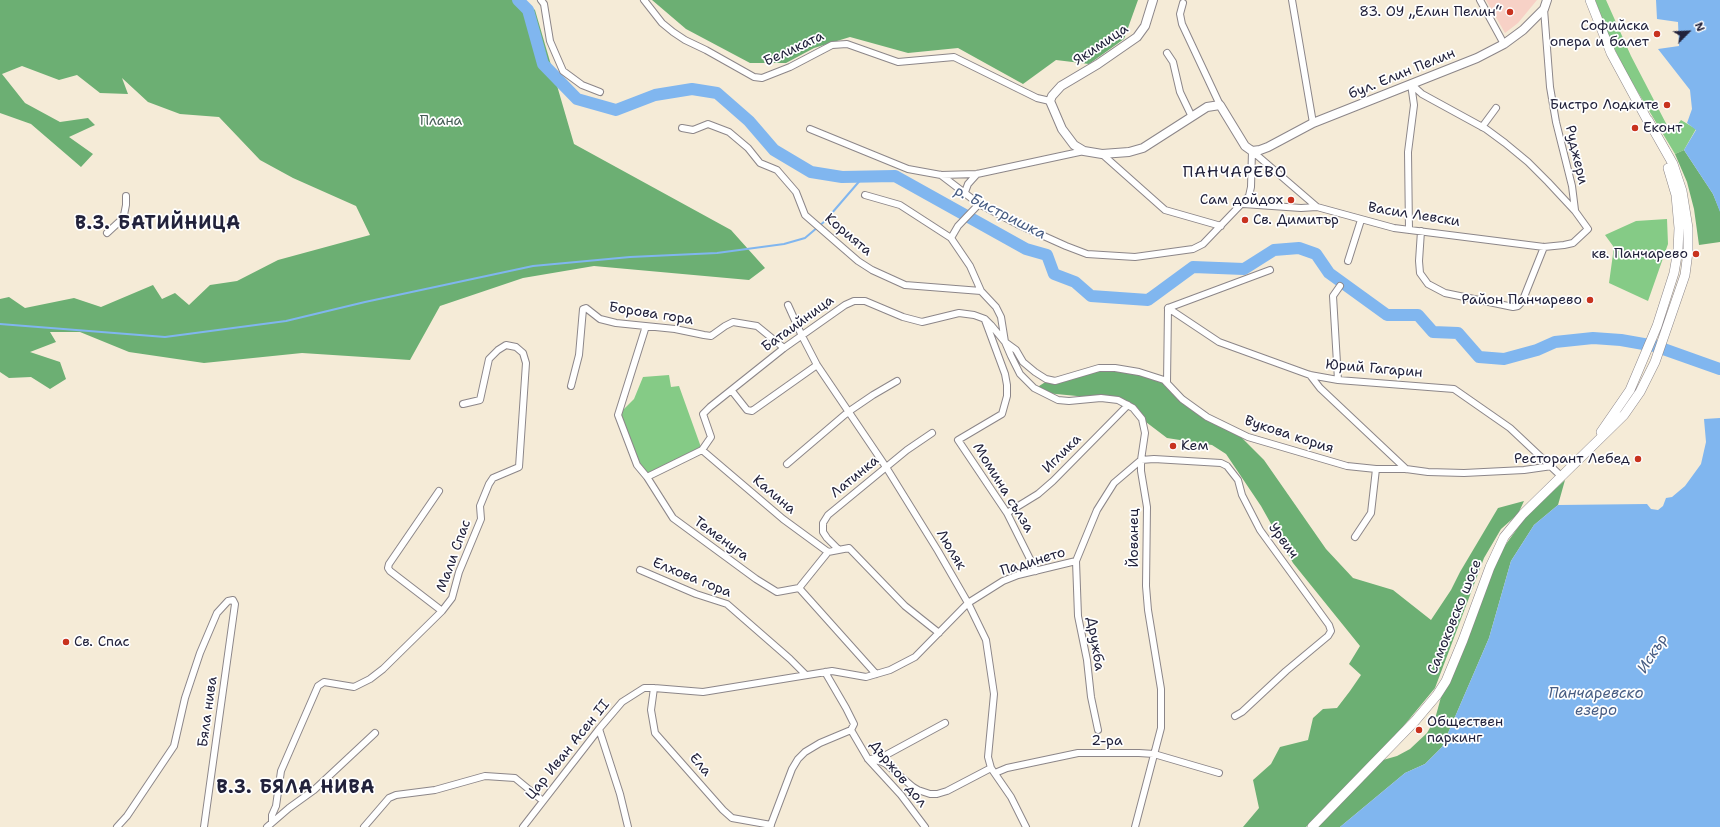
<!DOCTYPE html>
<html>
<head>
<meta charset="utf-8">
<style>
	body { margin:0 }
	#map { position:relative; width:1720px; height:827px; overflow:hidden; background:#f5ebd7; font-family:"Shantell Sans",sans-serif }
	canvas { display:block }
	.north { position:absolute; left:1668px; top:12px; width:40px; height:40px; -webkit-text-stroke:3px #fff; paint-order:stroke; rotate:66deg; font-size:11px; font-weight:700; line-height:16px; text-align:center; color:#22223b }
	.north::after { content:''; display:block; margin:auto; width:14px; height:18px; background:#22223b; clip-path:polygon(50% 0,100% 100%,50% 72%,0 100%) }
</style>
</head>
<body>
<div id="map">
<canvas width="1720" height="827"></canvas>
<div class="north">N</div>
</div>
<script>
const context = document.querySelector('canvas').getContext('2d');
context.lineJoin = 'round';
function paint(path, color) {
  context.fillStyle = color;
  context.fill(path, 'evenodd');
}
function toPath(rows) {
  const path = new Path2D();
  for (const r of rows) {
    path.moveTo(r[0], r[1]);
    for (let i = 2; i < r.length; i += 2) path.lineTo(r[i], r[i + 1]);
  }
  return path;
}
function stroke(path, color, width, dash) {
  context.strokeStyle = color;
  context.lineWidth = width;
  context.lineCap = dash ? 'butt' : 'round';
  context.setLineDash(dash || []);
  context.stroke(path);
}
function label(font, color, halo, rows, align = 'center') {
  context.font = font + ' "Shantell Sans",sans-serif';
  context.lineWidth = 3.5;
  context.setLineDash([]);
  context.textBaseline = 'middle';
  context.strokeStyle = halo;
  context.fillStyle = color;
  for (const [text, x, y, turn = 0] of rows) {
    context.save();
    context.translate(x, y);
    context.rotate((+turn || 0) * Math.PI / 180);
    context.textAlign = isNaN(turn) ? turn : align;
    if (halo) context.strokeText(text, 0, 0);
    context.fillText(text, 0, 0);
    context.restore();
  }
}
const built = toPath([
	[1486,0,1537,0,1518,23,1505,33]
]);
const green = toPath([
	[1595,0,1606,0,1631,56,1671,133,1681,120,1696,129,1684,150,1675,154,1627,74,1612,44],
	[1667,219,1668,244,1648,301,1609,283,1613,254,1613,246,1605,235,1636,221],
	[669,375,671,387,679,386,702,450,647,477,637,465,618,415,634,399,643,377]
]);
const forest = toPath([
	[0,0,524,0,535,10,574,144,731,230,765,268,749,280,594,266,523,278,440,306,410,360,302,353,204,363,129,352,80,332,50,332,56,342,30,352,60,362,66,379,50,389,31,377,9,378,0,372,0,299,9,297,25,308,74,298,101,307,153,285,162,299,175,293,189,305,210,285,237,281,278,260,370,235,356,206,293,178,260,160,219,117,180,114,148,102,122,78,128,94,100,93,77,75,59,80,22,66,2,74,25,103,60,122,88,118,95,125,69,137,93,154,81,167,31,124,0,113],
	[652,0,1138,0,1124,39,1089,64,1056,60,1023,84,958,48,908,53,850,37,814,48,786,63,750,63,686,29],
	[1684,150,1713,194,1720,211,1720,242,1699,245,1694,209,1687,182,1675,154],
	[1100,369,1115,370,1164,380,1195,411,1214,424,1240,436,1264,460,1326,549,1353,578,1393,590,1431,620,1451,590,1460,572,1498,508,1524,501,1518,514,1501,529,1484,558,1435,688,1397,734,1306,827,1243,827,1259,808,1253,780,1271,764,1280,747,1308,740,1313,718,1323,709,1337,708,1350,691,1361,675,1349,664,1360,646,1293,563,1261,506,1226,454,1212,445,1167,438,1142,419,1138,414,1118,400,1046,393,1036,388,1047,381],
	[1565,480,1558,505,1534,525,1511,561,1489,638,1442,747,1425,764,1405,773,1340,827,1314,827,1383,760,1397,756,1410,749,1427,733,1435,719,1441,697,1449,682,1501,551,1527,515]
]);
const water = toPath([
	[1656,0,1720,0,1720,212,1713,194,1684,150,1696,130,1687,123,1692,109,1690,90,1658,49,1679,46,1678,22,1657,19],
	[1720,418,1720,827,1340,827,1405,773,1425,764,1442,747,1489,638,1511,561,1534,525,1558,505,1647,504,1651,509,1658,510,1663,506,1666,498,1672,497,1685,486,1701,464,1706,442,1704,419]
]);
const stream = toPath([
	[0,324,165,337,286,321,365,302,533,266,630,257,717,253,784,244,805,238,825,221,863,177]
]);
const river = toPath([
	[518,0,528,10,543,64,577,99,616,110,655,95,692,89,717,93,749,121,774,150,811,172,842,177,895,176,1026,249,1047,255,1054,274,1075,282,1091,296,1148,300,1193,267,1244,269,1274,250,1299,248,1316,254,1329,273,1387,315,1418,315,1433,332,1458,333,1479,357,1504,359,1537,350,1555,342,1593,338,1621,340,1655,346,1720,369]
]);
const minor = toPath([
	[541,0,544,4,550,41,563,71,582,85,600,92],
	[644,0,662,23,673,32,685,40,706,50,754,77,762,78,790,67,832,45,847,44,898,62,954,57,1037,98,1050,101],
	[1292,0,1313,123],
	[1480,0,1504,44],
	[1183,3,1180,14,1182,24,1220,105],
	[1544,9,1550,87,1556,122,1572,186,1575,210],
	[1167,53,1173,62,1180,92,1192,117],
	[1482,127,1496,108],
	[682,128,693,130,708,124,729,132,748,148,760,163,777,170,796,192,805,215,858,261,872,270,905,285,981,291,996,307,1001,317,1005,342,1011,356,1020,374,1034,388,1058,400,1069,401,1101,398,1118,400,1133,408,1142,419,1145,433,1141,460,1141,471,1147,507,1146,586,1148,610,1161,689,1161,728,1135,827],
	[810,129,908,169,941,175,977,174,1084,151],
	[1252,151,1317,207,1394,228,1544,247,1564,245,1573,243,1588,229,1575,211,1548,182,1528,162,1505,143,1486,129,1422,94,1411,84],
	[1102,154,1165,210,1221,226],
	[941,175,979,204,1017,224,1066,246,1087,254,1135,257,1193,249,1203,244,1249,196,1251,187,1252,151],
	[965,192,968,184,977,174],
	[865,195,900,205,951,238,970,266,981,291],
	[1243,204,1301,208,1317,207],
	[1409,230,1408,152,1414,105,1411,84],
	[1421,231,1419,261,1420,273,1428,284,1445,293,1513,307,1518,306,1522,302,1544,247],
	[107,233,120,221,124,215,126,205,126,196],
	[951,238,958,226,979,204],
	[1348,261,1361,220],
	[788,305,802,336,817,365,886,467,938,551,968,603,986,640,994,694,988,757,991,768,1011,797,1026,827],
	[1168,308,1219,342,1310,375,1338,380,1454,389,1510,428,1561,476],
	[985,320,1005,374,1007,385,1007,396,1002,414,958,440,1007,513,1036,571],
	[646,326,618,415,637,465,647,477],
	[1310,375,1320,388,1406,469],
	[1338,380,1333,296,1340,286],
	[1167,383,1168,308,1270,270],
	[571,386,579,355,583,309,586,308,600,319,616,323,675,329,704,335,711,336,725,326,733,322,757,326,784,348],
	[732,391,747,410,752,411,817,365],
	[702,450,647,477,673,518,756,579,777,592,799,588],
	[787,464,848,412,873,395,897,381],
	[439,491,389,564,388,568,390,571,442,611],
	[1007,513,1038,494,1053,481,1128,405],
	[1355,537,1371,513,1376,469],
	[838,549,827,538,823,532,823,523,828,515,907,450,932,433],
	[828,552,799,588,876,674],
	[1076,561,1078,616,1087,660,1091,697,1098,730],
	[640,570,696,594,727,604,790,659,806,675],
	[939,633,905,606,849,548,828,552,783,519,702,450,711,437,703,414,710,407,784,348,845,305,854,301,865,301,903,317,922,322,959,313,974,315,985,319,991,325,1005,342,1016,350,1023,362,1035,372,1046,379,1055,381,1099,368,1115,368,1139,372,1164,380,1182,399,1207,417,1248,437,1347,466,1376,469,1406,469,1428,472,1464,473,1524,470,1552,466],
	[825,672,846,708,854,724,851,730],
	[654,688,651,710,655,733,723,810,732,818,771,825],
	[599,729,620,794,628,827],
	[851,730,868,759,901,795,925,827],
	[868,759,880,761,886,764,913,787,918,790,930,794,937,794,947,791,991,768],
	[871,759,886,755,945,723],
	[995,773,1007,768,1078,753,1139,753,1154,754,1219,773],
	[272,822,272,815,276,806,281,771,318,686,324,682,354,687,370,679,383,669,442,611,452,598,459,572,481,519,480,506,489,484,493,478,519,467,526,363,523,353,516,347,506,345,498,350,489,359,480,400,463,404],
	[117,827,127,816,174,746,185,698,200,653,217,613,228,601,233,600,235,604,204,827],
	[267,827,289,808,314,790,375,733],
	[364,827,389,798,396,795,435,790,485,776,515,778,543,801],
	[523,827,599,729,622,702,644,688,654,688,703,692,832,671,866,677,890,670,915,657,968,603,1003,581,1018,575,1076,561,1097,510,1114,483,1141,460,1154,459,1221,463,1227,466,1238,480,1242,495,1260,530,1329,625,1331,631,1328,636,1286,671,1242,712,1235,716],
	[770,827,792,769,798,759,805,752,820,743,851,730]
]);
const tertiary = toPath([
	[1153,0,1145,26,1137,37,1098,64,1061,86,1052,96,1050,101,1062,129,1074,145,1084,151,1102,154,1129,152,1143,148,1207,107,1220,105,1245,146,1252,151,1260,150,1268,147,1313,123,1477,58,1504,44,1523,30,1544,9,1547,0]
]);
const secondary = toPath([
	[1590,0,1611,53,1650,125],
	[1601,432,1630,390,1657,326,1674,273,1678,250,1679,228,1676,195,1668,168],
	[1312,827,1415,721,1437,695,1446,681,1463,640,1490,567,1504,537,1523,514,1624,415,1640,392,1655,362,1685,275,1688,252,1688,228,1682,191,1673,164,1648,120]
]);
const markers = [
	[1510,12,4,"#c8321e"],
	[1657,34,4,"#c8321e"],
	[1667,105,4,"#c8321e"],
	[1635,128,4,"#c8321e"],
	[1291,200,4,"#c8321e"],
	[1245,220,4,"#c8321e"],
	[1696,254,4,"#c8321e"],
	[1590,300,4,"#c8321e"],
	[1173,446,4,"#c8321e"],
	[1638,459,4,"#c8321e"],
	[66,642,4,"#c8321e"],
	[1419,730,4,"#c8321e"]
];
const poiNames = [
	["83. ОУ „Елин Пелин“",1502,12],
	["Софийска",1649,26],
	["опера и балет",1649,42],
	["Бистро Лодките",1659,105],
	["Еконт",1643,128,"left"],
	["Сам дойдох",1283,200],
	["Св. Димитър",1253,220,"left"],
	["кв. Панчарево",1688,254],
	["Район Панчарево",1582,300],
	["Кем",1181,446,"left"],
	["Ресторант Лебед",1630,459],
	["Св. Спас",74,642,"left"],
	["Обществен",1427,722,"left"],
	["паркинг",1427,738,"left"]
];
const streetNames = [
	["Якимица",1101,45,-34],
	["Беликата",794,49,-25],
	["бул. Елин Пелин",1402,74,-22],
	["Руджери",1576,155,77],
	["Васил Левски",1414,215,9],
	["Корията",848,235,40],
	["Борова гора",651,314,9],
	["Батаийница",798,324,-36],
	["Юрий Гагарин",1374,369,5],
	["Вукова кория",1289,435,18],
	["Иглика",1062,454,-45],
	["Латинка",855,477,-39],
	["Момина сълза",1003,488,58],
	["Калина",774,495,40],
	["Йованец",1134,538,-90],
	["Теменуга",721,539,36],
	["Урвич",1283,541,54],
	["Люляк",951,550,59],
	["Мали Спас",454,556,-70],
	["Падинето",1033,562,-17],
	["Елхова гора",692,578,22],
	["Самоковско шосе",1455,617,-68],
	["Дружба",1095,644,81],
	["Бяла нива",208,712,-82],
	["2-ра",1107,741],
	["Цар Иван Асен II",568,750,-51],
	["Ела",700,765,49],
	["Държов дол",898,774,51]
];
const parkNames = [
	["Плана",441,121]
];
const waterNames = [
	["р. Бистришка",1000,213,27],
	["Искър",1653,654,-58],
	["Панчаревско",1596,694],
	["езеро",1596,711]
];
const quarterNames = [
	["ПАНЧАРЕВО",1235,173]
];
const districtNames = [
	["В.З. БАТИЙНИЦА",158,224],
	["В.З. БЯЛА НИВА",296,788]
];
paint(built, '#f7d1c6');
paint(green, '#85cb86');
paint(forest, '#6caf73');
paint(water, '#80b6ef');
stroke(stream, '#80b6ef', 2);
stroke(river, '#80b6ef', 12);
stroke(minor, '#8c8689', 8);
stroke(tertiary, '#8c8689', 10);
stroke(secondary, '#8c8689', 10);
stroke(minor, '#fff', 6);
stroke(tertiary, '#fff', 8);
stroke(secondary, '#fff', 9);
for (const [x, y, r, color] of markers) {
  const dot = new Path2D();
  dot.arc(x, y, r, 0, 2 * Math.PI);
  context.fillStyle = color;
  context.fill(dot);
  stroke(dot, '#fff', 1.5);
}
label('14px', '#22223b', '#fff', poiNames, 'right');
label('14px', '#22223b', '#fff', streetNames);
label('14px', '#455d55', '#fff', parkNames);
label('italic 15px', '#485d83', '#fff', waterNames);
context.letterSpacing = '1px';
label('16px', '#22223b', '#fff', quarterNames);
context.letterSpacing = '0px';
context.letterSpacing = '1px';
label('bold 18px', '#22223b', '#fff', districtNames);
context.letterSpacing = '0px';
</script>
</body>
</html>
